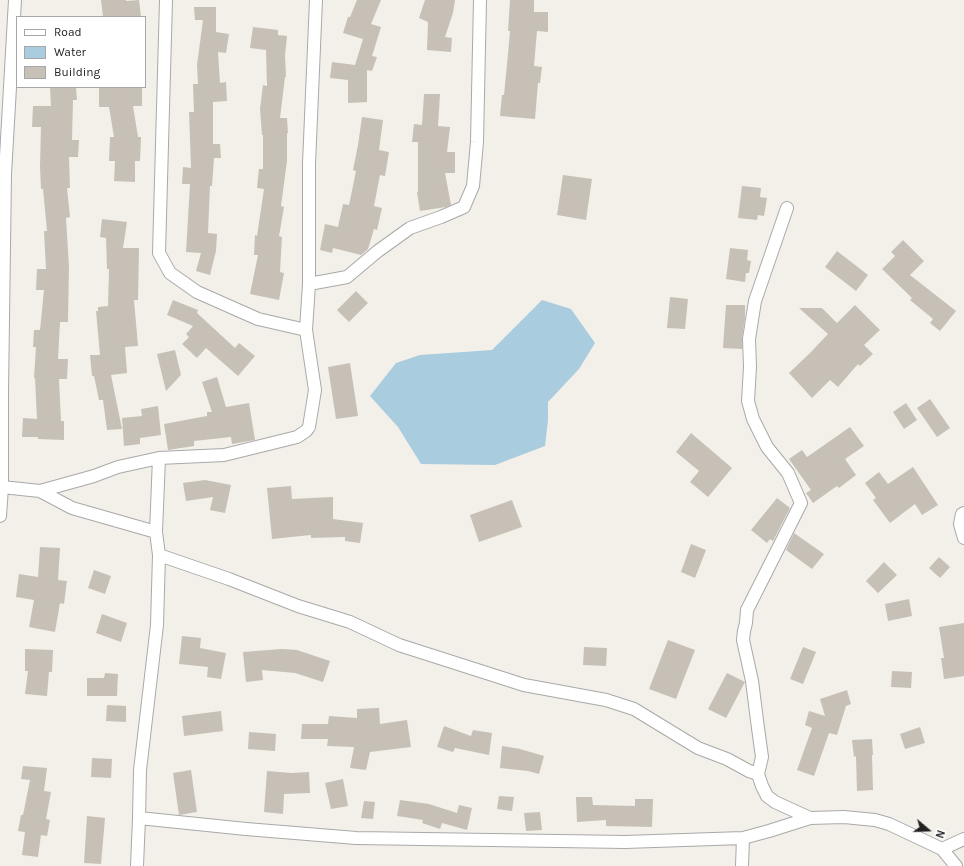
<!DOCTYPE html>
<html>
<head>
<meta charset="utf-8">
<style>
	body { margin:0 }
	#map { position:relative; width:964px; height:866px; overflow:hidden; background:#f2f0e9; font-family:Karla,sans-serif }
	canvas { display:block }
	.legend { position:absolute; left:16px; top:16px; width:130px; height:72px; box-sizing:border-box; background:#fff; border:1px solid #a7a7a7; margin:0; padding:5px 7px; list-style:none; font-size:12px; color:#222 }
	.legend li { display:flex; align-items:center; gap:8px; height:20px }
	.legend b { width:20px; border:1px solid #a7a7a7 }
	.north { position:absolute; left:908px; top:810px; width:40px; height:40px; -webkit-text-stroke:3px #fff; paint-order:stroke; rotate:109deg; font-size:11px; font-weight:700; line-height:16px; text-align:center; color:#222 }
	.north::after { content:''; display:block; margin:auto; width:14px; height:18px; background:#222; clip-path:polygon(50% 0,100% 100%,50% 72%,0 100%) }
</style>
</head>
<body>
<div id="map">
<canvas width="964" height="866"></canvas>
<ul class="legend">
<li><b style="height:5px;background:#fff"></b>Road</li>
<li><b style="height:11px;background:#a9ccdf"></b>Water</li>
<li><b style="height:11px;background:#c7c0b7"></b>Building</li>
</ul>
<div class="north">N</div>
</div>
<script>
const context = document.querySelector('canvas').getContext('2d');
context.lineJoin = 'round';
function paint(path, color) {
  context.fillStyle = color;
  context.fill(path, 'evenodd');
}
function toPath(rows) {
  const path = new Path2D();
  for (const r of rows) {
    path.moveTo(r[0], r[1]);
    for (let i = 2; i < r.length; i += 2) path.lineTo(r[i], r[i + 1]);
  }
  return path;
}
function stroke(path, color, width, dash) {
  context.strokeStyle = color;
  context.lineWidth = width;
  context.lineCap = dash ? 'butt' : 'round';
  context.setLineDash(dash || []);
  context.stroke(path);
}
const water = toPath([
	[542,300,571,309,595,343,579,369,548,402,548,420,545,446,495,465,421,464,398,427,370,396,396,363,420,355,492,350]
]);
const building = toPath([
	[101,0,126,0,126,1,139,0,141,17,103,17],
	[357,0,381,0,371,24,381,27,372,56,377,57,372,71,367,70,367,102,348,103,348,80,330,78,332,62,355,65,363,39,343,33,348,17,350,17],
	[425,0,455,0,453,13,445,37,452,38,451,52,427,50,428,22,419,18],
	[510,0,534,0,534,12,548,12,548,32,537,31,534,66,542,67,540,83,538,83,535,119,500,116,502,95,504,95,508,54,510,31,508,31],
	[194,7,216,7,216,32,229,34,226,53,218,52,220,83,226,82,227,101,213,102,213,144,220,144,221,158,214,158,212,186,210,186,208,233,217,234,216,251,210,275,196,271,201,253,186,252,190,184,182,184,183,167,191,168,189,112,194,112,193,84,198,84,197,65,203,20,195,20],
	[253,27,278,30,278,35,287,36,285,55,286,77,285,77,280,118,287,118,288,133,287,133,287,161,281,206,284,207,279,236,282,237,280,272,284,273,279,300,250,294,258,255,254,255,255,235,257,236,264,189,257,188,259,169,263,169,263,135,262,135,260,109,263,85,267,86,266,50,250,48],
	[50,87,76,87,77,100,73,100,72,140,79,140,78,157,69,157,70,188,67,188,70,217,66,218,69,267,68,322,60,322,58,359,68,359,67,379,59,379,61,421,64,421,64,440,38,439,38,437,22,437,23,418,37,419,35,378,34,378,36,347,33,347,34,330,40,330,44,290,36,290,37,269,46,269,44,231,47,231,43,189,41,189,40,167,41,127,32,127,33,106,51,106],
	[99,87,142,87,142,106,133,106,138,137,141,137,140,161,135,161,135,182,114,181,115,161,109,161,110,137,114,137,109,107,99,107],
	[424,94,440,94,438,126,450,127,447,152,455,152,455,173,445,173,451,205,446,207,420,211,417,192,418,192,418,142,412,142,414,124,422,125],
	[362,117,383,120,379,150,389,152,385,176,380,175,374,206,382,208,377,230,374,229,368,249,361,255,333,248,332,253,320,250,325,224,338,227,343,204,349,205,356,171,353,170,358,145],
	[563,175,592,179,586,220,557,215],
	[742,186,761,188,760,197,767,198,764,216,758,215,757,220,738,218],
	[102,219,127,222,123,248,139,248,138,300,134,300,138,346,125,347,127,373,111,375,122,429,107,430,103,400,99,400,94,376,92,376,90,355,100,355,96,311,98,311,98,307,108,306,109,269,107,269,106,238,100,237],
	[903,240,924,261,910,275,956,311,940,331,930,323,933,319,910,300,912,298,882,269,895,256,891,252],
	[730,248,748,250,747,260,751,261,749,273,746,273,745,282,726,279],
	[837,251,868,275,856,291,825,267],
	[356,291,368,303,349,322,337,310],
	[670,297,688,299,685,329,667,328],
	[173,300,198,310,197,313,235,348,239,343,255,356,238,376,206,348,197,358,182,344,189,337,186,334,193,326,167,315],
	[726,305,745,305,745,318,742,338,742,349,723,348],
	[855,305,880,330,864,345,873,354,860,366,858,364,838,387,830,380,812,398,789,373,810,353,828,334,799,308,822,308,837,323],
	[175,350,181,375,166,391,157,354],
	[350,363,358,416,336,419,328,367],
	[217,377,226,407,249,403,255,440,232,444,231,437,194,441,194,446,168,450,164,424,207,416,207,412,212,412,202,382],
	[930,399,950,428,937,437,917,408],
	[906,403,917,420,904,429,893,412],
	[158,406,161,435,140,438,140,444,124,446,122,418,142,416,141,409],
	[850,427,864,446,845,459,856,475,839,488,837,486,813,503,806,493,811,490,789,459,802,450,807,457],
	[691,433,732,468,708,497,690,482,699,471,676,452],
	[913,467,938,505,922,515,915,504,890,523,873,500,876,498,865,483,879,472,888,484],
	[205,480,231,485,225,513,210,510,213,497,186,501,183,483],
	[291,486,292,499,333,497,333,519,363,523,360,543,345,541,345,537,311,538,311,535,272,539,267,488],
	[777,498,790,508,773,541,770,539,767,543,751,530],
	[512,500,522,527,479,542,470,515],
	[794,533,824,554,812,569,786,550],
	[691,544,706,550,695,578,681,572],
	[40,547,60,548,58,580,67,581,64,604,60,603,55,632,29,627,34,600,16,597,19,574,38,577],
	[939,557,950,567,940,578,929,568],
	[884,562,897,575,878,593,866,581],
	[94,570,111,576,105,594,88,588],
	[909,599,912,616,888,621,885,604],
	[102,614,127,623,121,642,96,633],
	[964,623,964,676,944,679,941,658,944,658,939,627],
	[182,636,201,638,200,648,226,653,221,679,207,677,208,667,179,664],
	[668,640,695,650,676,699,649,689],
	[584,647,607,648,606,666,583,665],
	[803,647,816,652,803,684,790,679],
	[25,649,53,650,52,672,49,672,47,696,25,694,28,671,25,671],
	[282,649,297,650,330,661,323,682,295,673,262,670,263,680,246,682,243,652],
	[892,671,912,672,911,688,891,687],
	[105,673,118,674,117,696,87,696,87,678,104,678],
	[727,673,745,682,726,718,708,709],
	[847,690,851,704,846,706,837,735,829,733,814,776,797,770,812,728,805,725,809,711,825,716,820,699],
	[107,705,126,706,126,722,106,721],
	[379,708,380,724,407,720,411,747,370,752,366,770,350,768,354,747,327,746,328,739,301,739,302,724,328,724,329,716,357,718,357,709],
	[221,711,223,731,184,736,182,716],
	[444,726,471,736,473,730,492,733,489,755,455,748,453,752,437,747],
	[920,727,925,743,905,749,900,734],
	[249,732,276,734,275,751,248,749],
	[872,739,873,755,872,755,873,790,857,791,856,756,854,757,852,740],
	[502,746,521,749,520,749,544,756,539,774,528,771,500,768],
	[92,758,112,759,111,778,91,777],
	[23,766,47,768,44,791,51,792,46,819,50,820,47,836,41,835,38,857,22,855,25,832,18,831,21,815,23,815,30,780,21,779],
	[191,770,197,812,179,815,173,773],
	[267,771,292,773,309,772,310,793,284,794,283,814,264,812],
	[343,779,348,806,331,809,325,783],
	[499,796,514,797,512,811,497,809],
	[576,797,592,797,593,805,635,806,635,799,653,799,652,827,606,826,606,820,577,822],
	[400,800,429,804,457,813,459,805,472,808,467,830,442,823,440,829,422,823,423,820,397,816],
	[364,801,375,802,373,819,361,818],
	[540,812,542,830,526,831,524,813],
	[87,816,105,818,101,864,84,863]
]);
const minor = toPath([
	[309,284,347,277,378,251,410,228,441,217,464,207,473,186,477,142,480,0],
	[306,330,309,284,309,164,316,0],
	[2,487,40,491,72,508,156,532,159,555,157,625,140,770,139,818,137,866],
	[40,491,94,476,118,467,159,458,224,455,297,437,306,431,309,427,315,390,306,330,258,319,197,292,170,273,159,253,166,0],
	[964,513,962,514,960,524,964,538],
	[0,516,2,487,2,392,5,174,15,0],
	[156,532,159,458],
	[159,555,229,579,298,606,350,622,399,645,524,685,606,700,634,709,698,748,727,759,749,771,758,774,762,786,767,796,775,802,810,818],
	[758,774,762,757,758,728,752,681,743,640,744,631,746,623,747,610,801,503,788,473,767,447,753,419,748,401,750,367,749,339,755,301,787,208],
	[139,818,246,829,356,838,625,842,743,838,769,831,810,818,844,817,875,820,889,824,942,849,956,866],
	[942,849,964,839],
	[742,866,743,838]
]);
paint(water, '#a9ccdf');
paint(building, '#c7c0b7');
stroke(minor, '#a9a9a9', 14);
stroke(minor, '#fff', 12);
</script>
</body>
</html>
